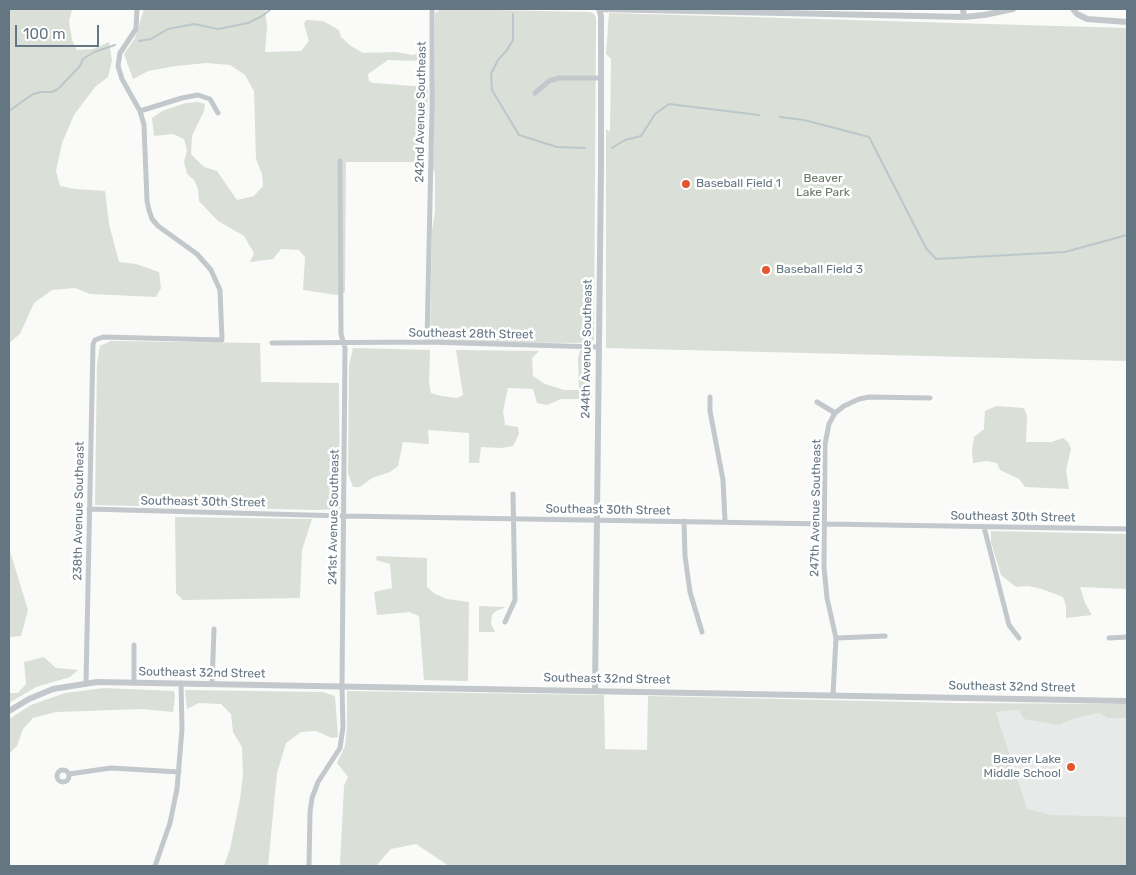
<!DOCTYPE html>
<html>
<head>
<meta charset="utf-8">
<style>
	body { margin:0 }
	#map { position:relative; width:1136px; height:875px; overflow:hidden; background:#fafaf8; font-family:Rubik,sans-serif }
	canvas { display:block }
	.frame { position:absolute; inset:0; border:10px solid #657683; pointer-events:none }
	.scale { position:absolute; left:15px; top:25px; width:84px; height:22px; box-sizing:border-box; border:2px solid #657683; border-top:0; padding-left:6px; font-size:15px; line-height:18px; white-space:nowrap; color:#657683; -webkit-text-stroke:4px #fff; paint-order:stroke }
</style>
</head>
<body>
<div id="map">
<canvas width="1136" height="875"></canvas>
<div class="frame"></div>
<div class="scale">100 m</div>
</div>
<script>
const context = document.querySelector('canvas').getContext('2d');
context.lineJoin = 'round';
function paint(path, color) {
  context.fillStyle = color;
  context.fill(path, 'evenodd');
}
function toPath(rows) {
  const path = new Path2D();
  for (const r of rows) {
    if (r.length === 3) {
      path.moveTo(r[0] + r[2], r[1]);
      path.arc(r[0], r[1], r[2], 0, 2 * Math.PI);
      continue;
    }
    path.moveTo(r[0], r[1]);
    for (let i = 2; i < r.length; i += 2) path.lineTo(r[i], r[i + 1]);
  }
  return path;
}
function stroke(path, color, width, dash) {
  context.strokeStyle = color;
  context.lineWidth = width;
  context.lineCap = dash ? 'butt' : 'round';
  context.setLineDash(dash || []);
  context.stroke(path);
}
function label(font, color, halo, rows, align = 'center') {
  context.font = font + ' Rubik,sans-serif';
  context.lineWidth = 5;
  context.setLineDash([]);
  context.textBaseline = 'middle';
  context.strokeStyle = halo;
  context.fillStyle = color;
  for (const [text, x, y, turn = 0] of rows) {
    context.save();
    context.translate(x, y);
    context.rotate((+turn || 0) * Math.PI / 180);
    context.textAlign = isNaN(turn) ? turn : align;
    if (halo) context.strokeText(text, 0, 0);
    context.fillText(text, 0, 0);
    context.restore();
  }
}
const built = toPath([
	[1019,710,1060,725,1073,719,1099,713,1107,718,1127,718,1127,866,1044,866,996,712]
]);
const green = toPath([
	[9,9,74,9,72,10,69,21,72,40,77,50,93,49,109,42,112,61,108,77,95,87,74,115,62,143,56,171,60,186,75,189,105,191,109,224,119,262,136,264,159,272,161,288,156,297,90,294,75,288,52,290,34,303,20,334,9,343],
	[144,9,265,9,267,26,265,52,301,51,309,41,304,24,306,20,323,21,339,30,341,37,351,46,363,53,396,52,413,55,424,52,422,61,388,60,368,74,369,81,373,83,428,87,427,117,424,129,423,162,346,162,345,292,337,295,303,290,305,257,299,250,281,249,273,259,250,262,254,253,244,236,218,221,199,201,198,189,194,180,187,174,184,162,187,150,184,139,173,134,154,136,152,118,162,111,186,103,198,102,205,104,204,111,192,136,191,154,204,167,217,171,237,200,254,196,263,186,262,174,256,159,254,91,245,75,230,65,206,63,176,66,148,71,133,79,124,54,135,38],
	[441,9,590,12,594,14,596,18,594,338,593,341,589,343,442,342,432,340,430,337,432,231,435,212,435,173,433,169,435,13],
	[609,13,1127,28,1127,361,606,348,606,129,610,132,611,59,606,54],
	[111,341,260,343,261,382,339,383,340,509,317,510,95,505,97,364,100,346],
	[353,348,430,350,429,383,431,393,441,396,457,398,463,395,456,350,539,351,532,358,533,376,545,384,564,390,579,390,578,358,580,350,589,351,592,359,592,399,561,399,547,405,537,403,533,389,508,388,503,411,505,425,518,427,519,434,513,446,501,448,481,447,479,463,469,463,469,433,428,430,429,444,403,442,398,466,390,472,372,478,360,487,353,487,348,473,349,365],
	[996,406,1024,408,1027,416,1026,442,1052,442,1063,438,1068,442,1071,448,1066,471,1069,489,1025,487,1019,479,1000,470,997,463,987,461,973,463,972,450,974,437,984,429,985,411],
	[175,517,312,519,302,550,300,598,183,600,176,593],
	[991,531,1127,534,1127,589,1080,587,1085,603,1092,615,1066,618,1066,606,1063,597,1042,589,1028,586,1016,587,1001,575,991,542],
	[9,548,28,610,21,636,9,637],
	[377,556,427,558,427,587,435,594,447,599,469,602,468,681,424,680,419,616,409,612,377,615,374,592,392,588,390,564,376,560],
	[479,606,506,607,496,611,492,615,491,624,495,632,479,632],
	[44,657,56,668,78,670,70,677,36,687,9,703,9,693,18,693,26,684,24,662],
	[104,688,174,691,175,696,173,712,141,709,56,712,33,718,23,729,17,746,9,754,9,719,31,705,65,693],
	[185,690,323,692,335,696,338,737,332,738,316,731,301,732,286,743,277,773,268,866,224,866,230,849,240,799,243,775,242,747,233,732,231,714,221,704,199,703,187,709],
	[347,691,604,695,605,749,647,750,648,696,957,703,1127,704,1127,718,1107,718,1099,713,1073,719,1060,725,1024,719,1019,710,996,712,1027,809,1051,815,1127,817,1127,866,449,866,416,844,391,849,376,866,340,866,344,786,348,777,337,763,345,746,347,727]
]);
const stream = toPath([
	[513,14,513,40,507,50,498,60,491,74,492,90,519,135,557,147,585,148],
	[139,41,151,39,168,29,194,24,218,29,248,23,262,16,271,9],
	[9,111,33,94,41,92,52,92,58,89,80,66,83,59,94,52,115,45],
	[780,117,804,120,869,137,926,248,936,259,1065,252,1127,235],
	[612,148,625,140,641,136,655,114,669,104,759,115]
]);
const minor = toPath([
	[535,93,549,81,559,78,601,78],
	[140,111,182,98,198,95,210,99,218,113],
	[427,342,432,108,432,9],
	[272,343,427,342,598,347],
	[710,397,710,411,723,480,725,521],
	[817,402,835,413],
	[89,509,344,516,1127,529],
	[684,521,685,556,690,592,702,632],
	[984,527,1009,625,1019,638],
	[505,622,515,600,513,494],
	[836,638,885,636],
	[1109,638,1127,637],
	[86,683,93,344,95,340,103,337,222,340,220,290,211,270,197,254,158,226,152,219,149,210,147,201,144,125,140,111,122,79,118,66,120,53,136,29,137,9],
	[134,683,134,645],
	[212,684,214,629],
	[833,695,836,638,827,598,824,567,825,444,829,424,835,413,844,406,859,399,869,397,930,398],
	[63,776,6],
	[69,774,111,768,179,772],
	[155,866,170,823,177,789,182,729,181,683],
	[309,866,310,812,312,798,318,782,340,748,343,727,342,686,345,348,341,334,340,161]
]);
const tertiary = toPath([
	[599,9,964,17,984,15,1013,9],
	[963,9,964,17],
	[1073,9,1077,14,1087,19,1127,22],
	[595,690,601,168,601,16,599,9],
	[9,711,29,699,53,689,97,682,1127,701]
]);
const markers = [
	[686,184,5,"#e4572e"],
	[766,270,5,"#e4572e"],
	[1071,767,5,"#e4572e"]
];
const streetNames = [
	["242nd Avenue Southeast",421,112,-89],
	["Southeast 28th Street",471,334,1],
	["244th Avenue Southeast",587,349,-89],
	["Southeast 30th Street",203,502,1],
	["247th Avenue Southeast",816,508,-89],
	["Southeast 30th Street",608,510,1],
	["238th Avenue Southeast",79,511,-89],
	["241st Avenue Southeast",334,517,-89],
	["Southeast 30th Street",1013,517,1],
	["Southeast 32nd Street",202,673,1],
	["Southeast 32nd Street",607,679,1],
	["Southeast 32nd Street",1012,687,1]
];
const parkNames = [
	["Beaver",823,179],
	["Lake Park",823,193]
];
const poiNames = [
	["Baseball Field 1",696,184],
	["Baseball Field 3",776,270],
	["Beaver Lake",1061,760,"right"],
	["Middle School",1061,774,"right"]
];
paint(built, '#e8e9e9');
paint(green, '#dadfd7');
stroke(stream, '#bbc7cb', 2);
stroke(minor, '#c3c8cc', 5);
stroke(tertiary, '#c3c8cc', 6);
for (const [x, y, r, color] of markers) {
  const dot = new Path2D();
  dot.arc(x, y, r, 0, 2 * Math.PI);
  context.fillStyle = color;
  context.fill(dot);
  stroke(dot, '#fff', 2);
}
label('12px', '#657683', '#fff', streetNames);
label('12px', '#687a64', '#fff', parkNames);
label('12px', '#657683', '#fff', poiNames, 'left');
</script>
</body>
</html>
